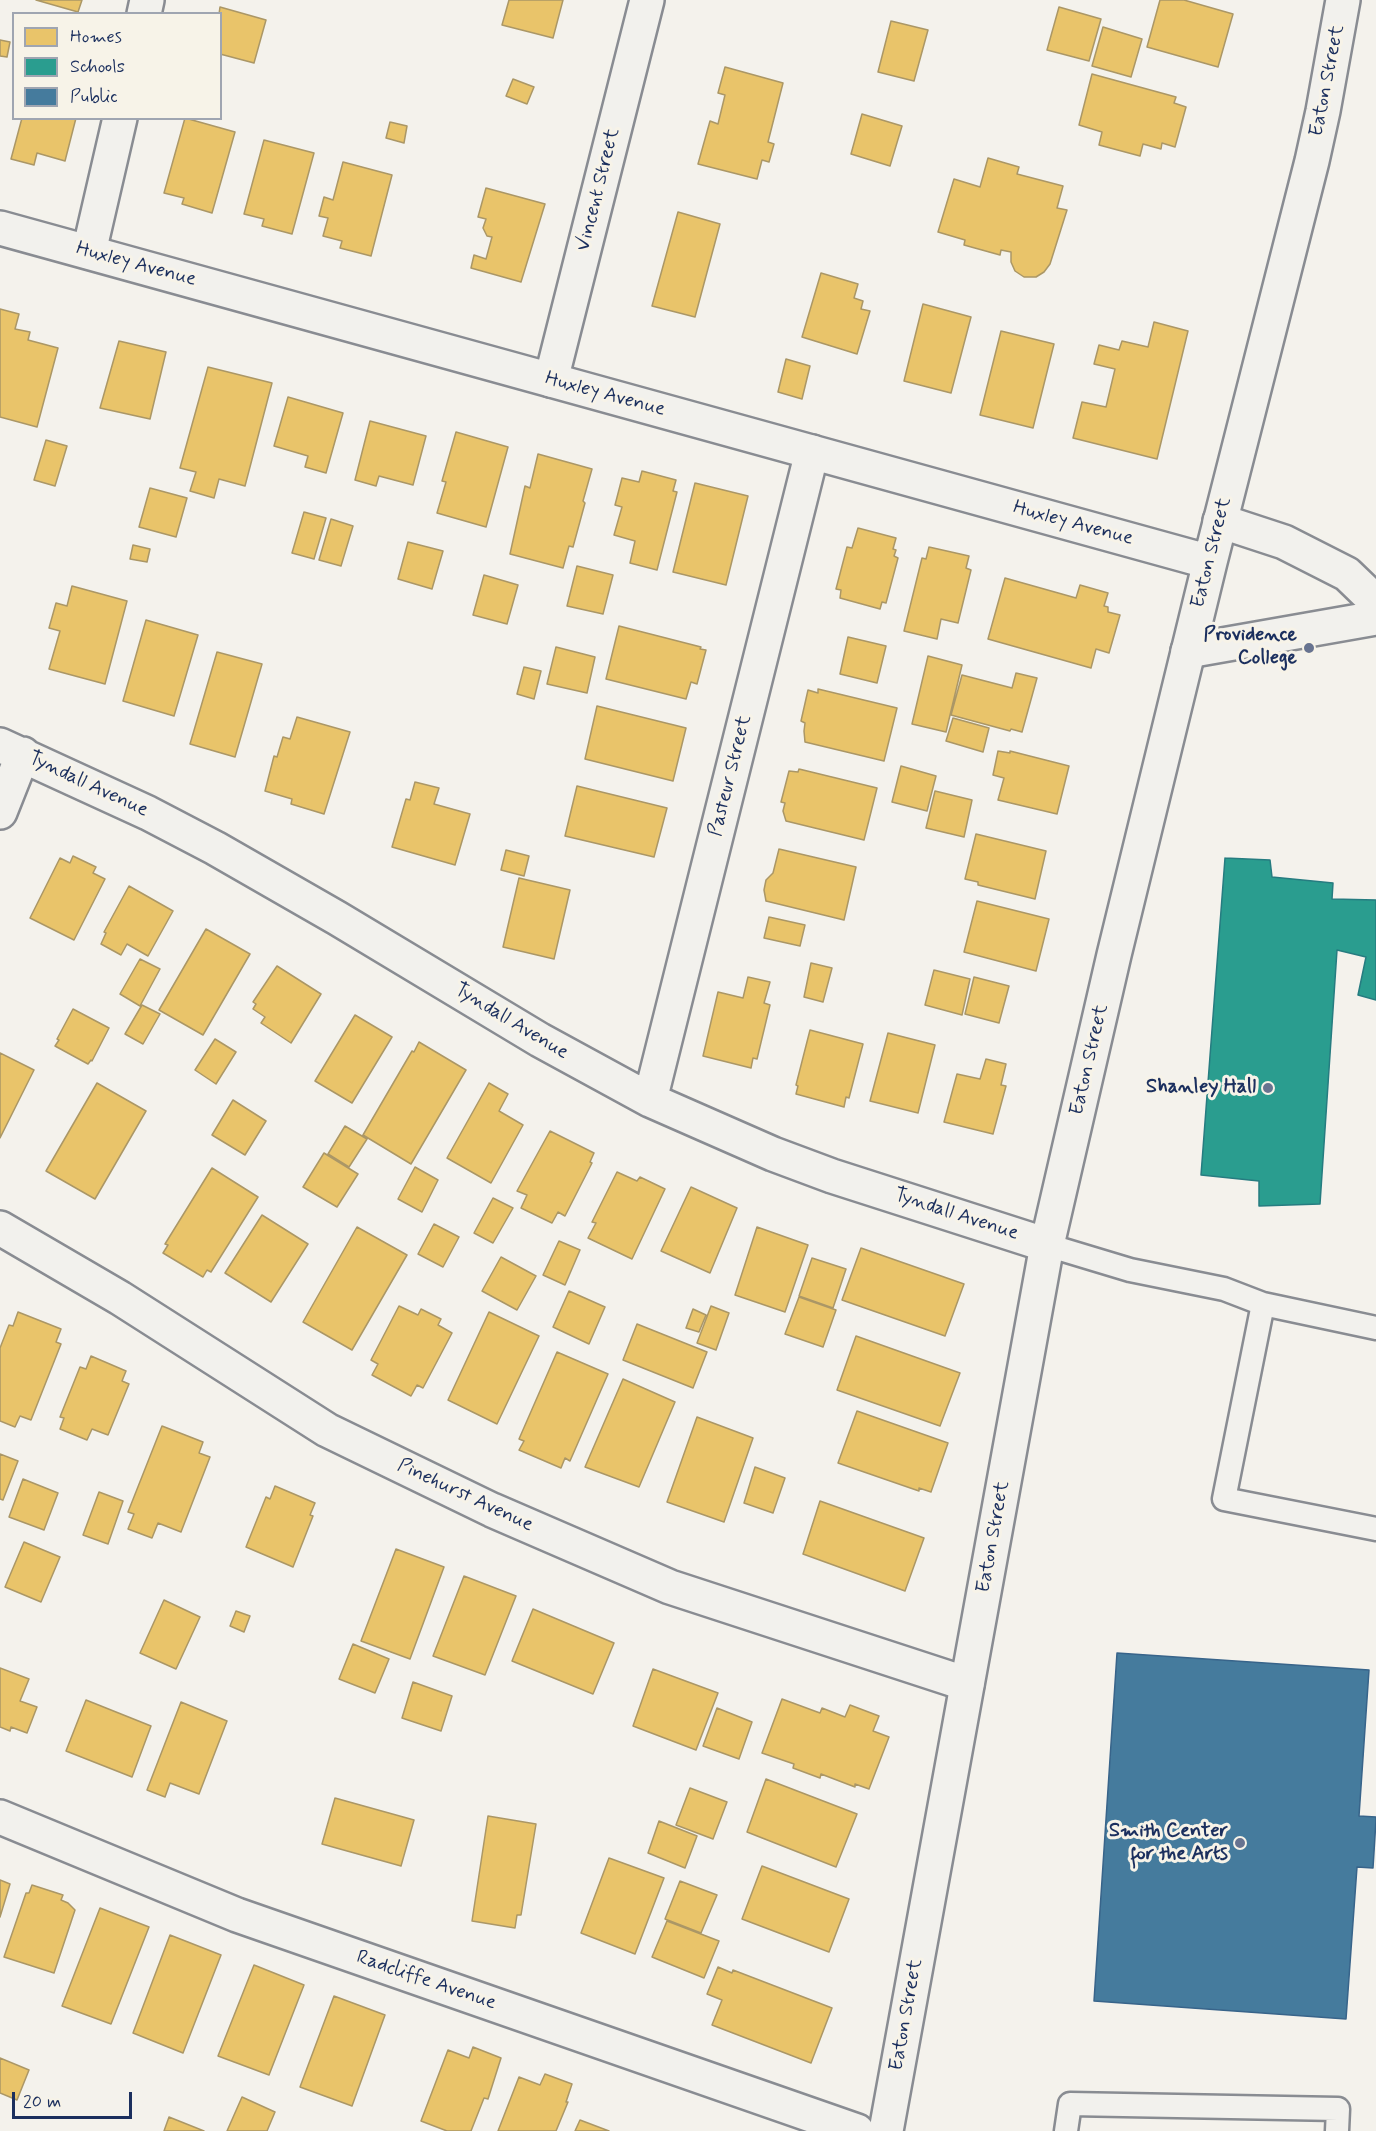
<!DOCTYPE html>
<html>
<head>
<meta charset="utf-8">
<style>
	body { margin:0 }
	#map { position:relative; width:1376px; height:2131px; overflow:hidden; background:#f4f2ec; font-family:Mynerve,sans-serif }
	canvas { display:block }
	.legend { position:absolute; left:12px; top:12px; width:210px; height:108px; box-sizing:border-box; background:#f7f3e8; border:2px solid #9fa5b1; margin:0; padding:8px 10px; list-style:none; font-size:18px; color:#1b2f5e }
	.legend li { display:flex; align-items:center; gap:12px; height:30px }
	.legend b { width:30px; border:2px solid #9fa5b1 }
	.scale { position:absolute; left:12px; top:2092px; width:120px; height:27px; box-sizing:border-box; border:3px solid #1b2f5e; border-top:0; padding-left:8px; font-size:18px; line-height:21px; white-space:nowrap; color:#1b2f5e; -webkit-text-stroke:4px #f7f3e8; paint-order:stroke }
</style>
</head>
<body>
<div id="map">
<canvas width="1376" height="2131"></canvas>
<ul class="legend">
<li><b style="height:16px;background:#e9c46a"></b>Homes</li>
<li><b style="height:16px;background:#2a9d8f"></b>Schools</li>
<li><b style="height:16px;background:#457b9d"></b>Public</li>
</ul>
<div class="scale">20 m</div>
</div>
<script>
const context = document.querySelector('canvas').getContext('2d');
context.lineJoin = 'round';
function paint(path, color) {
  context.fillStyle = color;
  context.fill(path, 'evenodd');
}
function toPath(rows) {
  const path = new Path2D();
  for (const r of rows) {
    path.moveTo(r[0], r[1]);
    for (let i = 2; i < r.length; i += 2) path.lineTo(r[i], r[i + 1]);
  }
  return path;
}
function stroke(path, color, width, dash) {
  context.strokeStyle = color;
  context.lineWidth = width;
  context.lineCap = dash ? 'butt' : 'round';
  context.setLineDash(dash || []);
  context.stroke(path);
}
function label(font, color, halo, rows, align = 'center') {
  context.font = font + ' Mynerve,sans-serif';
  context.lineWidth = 6;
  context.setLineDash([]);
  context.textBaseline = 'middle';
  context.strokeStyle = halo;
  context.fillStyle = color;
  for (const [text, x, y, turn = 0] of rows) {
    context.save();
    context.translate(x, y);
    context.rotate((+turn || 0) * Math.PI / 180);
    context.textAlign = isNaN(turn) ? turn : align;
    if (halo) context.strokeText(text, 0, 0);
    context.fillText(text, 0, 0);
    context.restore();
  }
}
const homes = toPath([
	[36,0,82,0,78,12,36,0],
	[509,0,563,0,553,38,502,25,509,0],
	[1160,0,1184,0,1233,14,1218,67,1147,47,1160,0],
	[220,7,266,20,254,63,220,54,220,14,219,14,220,7],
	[1059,7,1101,19,1089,61,1047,50,1059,7],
	[891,21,928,30,914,81,878,72,891,21],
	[1103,27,1142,39,1131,77,1092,66,1103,27],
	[0,40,10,42,7,57,0,56,0,40],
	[725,67,783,83,768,142,774,144,769,162,762,160,757,179,698,164,710,121,718,124,725,95,718,93,725,67],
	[1092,74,1176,97,1174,103,1186,107,1175,147,1162,143,1161,149,1143,144,1140,156,1099,145,1102,132,1079,125,1092,74],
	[513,79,534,87,527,104,506,96,513,79],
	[862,114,902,126,890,166,851,154,862,114],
	[22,118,76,118,65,161,37,153,34,165,11,159,22,118],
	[185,118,235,132,212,213,182,204,184,198,164,193,185,118],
	[390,122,407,126,404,143,386,138,390,122],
	[264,140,314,153,292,234,262,226,264,219,244,214,264,140],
	[988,158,1019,167,1017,174,1063,186,1057,208,1067,210,1050,264,1044,272,1036,277,1024,277,1015,271,1011,262,1011,252,1001,250,1000,255,964,245,965,240,938,232,954,179,980,187,988,158],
	[343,162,392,175,371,256,340,248,342,241,323,236,328,218,319,216,324,197,333,200,343,162],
	[486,188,545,204,521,282,471,268,474,255,486,259,492,237,487,236,483,228,486,219,478,217,486,188],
	[678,212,720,224,695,317,652,306,678,212],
	[821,273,858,284,854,298,863,301,861,309,870,311,857,354,802,337,821,273],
	[923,304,971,317,951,393,904,381,923,304],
	[0,309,19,314,15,329,30,332,28,340,58,348,37,427,0,417,0,309],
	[1154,322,1188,331,1157,459,1073,438,1082,402,1106,407,1115,369,1094,364,1099,345,1119,350,1122,341,1148,347,1154,322],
	[1001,331,1054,344,1033,428,980,415,1001,331],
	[119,341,166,352,150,419,100,408,119,341],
	[786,359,810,366,802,399,778,392,786,359],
	[208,367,272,383,245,486,219,479,214,498,190,491,196,472,180,468,208,367],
	[288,397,343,413,326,473,305,467,308,456,274,446,288,397],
	[370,421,426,436,413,485,379,476,376,486,355,480,370,421],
	[456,432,508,447,486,527,437,513,446,482,442,481,456,432],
	[46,440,67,446,55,486,34,480,46,440],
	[538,454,592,469,583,501,585,503,573,547,569,546,563,568,510,554,525,486,530,488,538,454],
	[642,471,676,480,673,491,677,492,657,570,630,563,635,541,614,535,622,507,615,505,622,478,639,482,642,471],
	[695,483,748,496,726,585,673,572,695,483],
	[150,488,187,498,176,537,139,527,150,488],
	[304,512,326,518,314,559,292,553,304,512],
	[331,519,353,526,341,566,319,560,331,519],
	[858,528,896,538,893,549,896,550,894,556,898,558,886,603,882,602,880,609,840,598,841,590,836,589,847,547,852,548,858,528],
	[408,542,443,551,432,589,398,579,408,542],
	[133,545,150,549,147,562,130,559,133,545],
	[929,547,969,556,966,568,971,570,958,623,941,619,937,639,904,631,922,558,926,559,929,547],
	[577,566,613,575,603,614,567,606,577,566],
	[484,575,518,585,507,624,473,615,484,575],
	[1005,578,1076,598,1080,585,1108,593,1104,606,1108,607,1108,612,1120,615,1109,653,1096,649,1091,668,988,639,1005,578],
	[72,586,127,601,105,684,49,669,60,631,49,628,56,603,67,606,72,586],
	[146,620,198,635,174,716,123,701,146,620],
	[619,626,701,647,700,649,706,650,697,684,691,682,686,699,606,679,619,626],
	[848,637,886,646,877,683,840,674,848,637],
	[556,647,595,657,587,693,547,684,556,647],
	[217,652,262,664,235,757,190,744,217,652],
	[928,656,962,665,946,732,912,724,928,656],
	[524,667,541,671,534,699,517,694,524,667],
	[1016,673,1037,678,1022,732,1011,729,1010,731,951,715,962,675,1012,688,1016,673],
	[818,689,897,708,884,761,805,742,804,731,805,723,801,721,808,690,818,693,818,689],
	[597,706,686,728,673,781,585,759,597,706],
	[297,717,350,732,324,814,291,804,292,799,265,791,274,756,277,757,283,737,290,739,297,717],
	[953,718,989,728,983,752,946,741,953,718],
	[998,751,1010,753,1010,751,1069,766,1057,814,998,800,1004,778,993,775,998,751],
	[901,766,936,776,927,811,892,802,901,766],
	[799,769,877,788,864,840,786,821,783,811,785,803,781,802,789,771,798,772,799,769],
	[415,782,439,788,434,804,470,814,455,865,392,847,406,799,410,800,415,782],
	[577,786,667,808,654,857,565,836,577,786],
	[935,791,972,800,964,837,926,828,935,791],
	[976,834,1046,851,1035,899,978,885,978,882,965,879,976,834],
	[779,849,856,867,844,920,766,901,764,890,766,880,773,873,779,849],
	[506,850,529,856,524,876,501,870,506,850],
	[73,856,96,867,93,873,105,879,74,940,30,918,60,858,70,863,73,856],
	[519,878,570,890,554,959,503,947,519,878],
	[129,886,173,911,148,956,127,944,121,955,101,944,106,933,104,932,129,886],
	[977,901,1049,919,1036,971,964,952,977,901],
	[769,917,805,925,800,946,764,938,769,917],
	[206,929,250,954,203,1035,159,1010,206,929],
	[140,959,160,969,140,1006,120,994,140,959],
	[811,963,832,968,823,1002,804,997,811,963],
	[277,966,321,994,291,1043,261,1023,265,1017,253,1009,256,1004,253,1002,277,966],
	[934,970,970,979,962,1015,925,1005,934,970],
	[748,977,770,982,764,1003,770,1005,757,1059,753,1058,751,1068,703,1056,718,992,743,998,748,977],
	[974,977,1009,986,999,1023,965,1014,974,977],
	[142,1005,160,1014,143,1044,125,1034,142,1005],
	[73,1009,109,1028,92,1061,91,1060,88,1064,55,1046,59,1040,57,1039,73,1009],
	[355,1015,392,1037,352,1103,315,1081,355,1015],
	[810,1030,863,1044,849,1098,846,1097,844,1107,796,1094,798,1086,796,1085,810,1030],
	[888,1033,935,1045,918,1113,870,1101,888,1033],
	[215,1039,236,1052,216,1084,195,1070,215,1039],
	[419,1042,466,1070,411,1164,363,1135,412,1051,414,1052,419,1042],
	[0,1053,34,1070,0,1138,0,1053],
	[986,1059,1006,1064,1001,1085,1006,1086,993,1134,944,1122,957,1074,980,1079,986,1059],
	[97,1083,146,1111,95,1199,46,1171,97,1083],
	[489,1083,508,1094,499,1111,523,1125,491,1183,447,1158,489,1083],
	[233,1100,266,1121,245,1155,212,1135,233,1100],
	[345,1126,367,1139,349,1167,328,1154,345,1126],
	[550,1131,594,1153,590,1162,592,1163,565,1216,558,1212,552,1223,521,1208,527,1195,517,1191,550,1131],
	[324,1153,358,1174,337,1207,303,1187,324,1153],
	[415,1167,438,1180,422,1212,398,1199,415,1167],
	[212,1168,258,1197,211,1272,207,1270,203,1277,163,1253,168,1245,165,1244,212,1168],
	[617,1172,637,1181,640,1177,665,1189,632,1259,588,1238,596,1223,592,1222,617,1172],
	[691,1187,737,1208,710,1273,661,1251,691,1187],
	[493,1198,513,1208,493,1243,474,1233,493,1198],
	[262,1215,308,1244,271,1302,225,1273,262,1215],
	[434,1224,459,1237,443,1267,418,1254,434,1224],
	[357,1227,407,1255,352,1350,303,1322,357,1227],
	[757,1227,808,1245,785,1312,735,1295,757,1227],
	[559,1241,580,1250,565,1285,543,1275,559,1241],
	[861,1248,964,1284,945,1336,842,1300,861,1248],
	[501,1257,536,1276,517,1310,482,1291,501,1257],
	[812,1258,846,1269,833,1308,799,1296,812,1258],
	[569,1291,605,1307,589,1344,553,1327,569,1291],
	[799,1297,836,1310,823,1347,785,1334,799,1297],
	[399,1306,418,1315,421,1309,441,1319,438,1325,452,1333,423,1388,417,1385,411,1396,372,1375,378,1364,371,1360,399,1306],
	[711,1306,729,1313,716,1350,697,1343,711,1306],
	[693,1309,706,1315,699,1332,686,1328,693,1309],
	[18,1312,61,1329,56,1342,61,1344,31,1420,20,1416,15,1427,0,1421,0,1348,9,1325,13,1326,18,1312],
	[489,1312,539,1336,497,1424,448,1400,489,1312],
	[637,1324,707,1352,693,1388,623,1360,637,1324],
	[856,1336,960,1373,940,1426,837,1390,856,1336],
	[557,1352,608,1374,570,1461,565,1458,561,1468,519,1450,524,1441,519,1439,557,1352],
	[91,1356,126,1371,122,1381,129,1384,108,1435,92,1429,87,1440,60,1429,64,1418,60,1417,80,1367,86,1369,91,1356],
	[623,1379,675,1402,639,1487,585,1467,623,1379],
	[857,1411,948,1443,931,1492,919,1488,919,1491,838,1463,857,1411],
	[697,1417,753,1438,724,1522,667,1502,697,1417],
	[162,1426,203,1442,199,1453,210,1457,181,1532,158,1523,152,1538,128,1529,134,1514,128,1512,162,1426],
	[0,1454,18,1461,3,1500,0,1499,0,1454],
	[755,1467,785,1478,773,1513,744,1503,755,1467],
	[23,1479,58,1493,44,1530,9,1517,23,1479],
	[275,1486,315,1503,310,1515,313,1516,293,1567,246,1547,266,1497,270,1499,275,1486],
	[99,1492,123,1501,108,1544,83,1535,99,1492],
	[820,1501,924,1538,905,1591,803,1554,820,1501],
	[24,1542,60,1557,41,1602,5,1587,24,1542],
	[396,1549,444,1567,410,1659,361,1641,396,1549],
	[464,1576,516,1596,485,1675,433,1656,464,1576],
	[164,1600,200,1617,176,1669,140,1653,164,1600],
	[533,1609,614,1643,593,1694,512,1661,533,1609],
	[236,1611,250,1616,244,1632,230,1626,236,1611],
	[353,1644,389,1659,375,1693,339,1679,353,1644],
	[0,1668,29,1679,20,1701,37,1707,27,1733,11,1727,10,1731,0,1727,0,1668],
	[653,1669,718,1693,696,1750,633,1726,653,1669],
	[413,1682,452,1696,441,1731,402,1718,413,1682],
	[782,1699,820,1713,822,1708,845,1717,850,1705,879,1716,873,1731,889,1737,869,1789,855,1784,855,1787,821,1774,820,1778,793,1768,794,1764,762,1753,782,1699],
	[86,1700,151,1726,132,1777,66,1751,86,1700],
	[181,1702,227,1721,199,1794,170,1783,165,1797,147,1790,181,1702],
	[717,1708,752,1722,739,1759,703,1746,717,1708],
	[766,1779,857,1814,836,1867,747,1832,766,1779],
	[690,1788,727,1802,713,1839,676,1825,690,1788],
	[335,1798,414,1820,401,1866,322,1844,335,1798],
	[488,1816,536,1824,521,1915,517,1915,515,1928,472,1921,488,1816],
	[659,1821,697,1836,685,1868,648,1853,659,1821],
	[609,1858,664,1878,635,1954,581,1933,609,1858],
	[762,1866,849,1899,829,1952,742,1919,762,1866],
	[0,1880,10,1884,0,1917,0,1880],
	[680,1881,717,1895,701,1933,665,1919,680,1881],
	[32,1885,63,1895,61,1900,68,1903,75,1910,54,1973,4,1957,26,1893,29,1893,32,1885],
	[100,1908,149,1927,111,2024,62,2006,100,1908],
	[667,1921,719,1941,704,1978,652,1957,667,1921],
	[170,1935,221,1955,183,2053,133,2033,170,1935],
	[254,1965,304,1985,269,2075,218,2056,254,1965],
	[718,1967,732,1973,733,1970,832,2008,811,2063,712,2025,722,2000,707,1994,718,1967],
	[334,1996,385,2015,352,2106,300,2087,334,1996],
	[473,2047,501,2058,488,2099,484,2098,471,2131,447,2131,421,2121,448,2050,469,2058,473,2047],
	[0,2058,29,2070,17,2100,0,2093,0,2058],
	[545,2074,572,2084,566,2102,568,2102,556,2131,498,2131,519,2077,540,2085,545,2074],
	[242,2097,275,2112,267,2131,227,2131,242,2097],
	[169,2117,204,2131,164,2131,169,2117],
	[580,2120,609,2131,575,2131,580,2120]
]);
const schools = toPath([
	[1225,858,1270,860,1272,877,1333,883,1332,899,1376,900,1376,1000,1358,995,1366,957,1337,950,1320,1204,1259,1206,1259,1181,1201,1175,1225,858]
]);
const public = toPath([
	[1117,1653,1369,1670,1359,1816,1376,1817,1376,1820,1373,1868,1357,1867,1346,2019,1094,2001,1117,1653]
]);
const service = toPath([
	[1047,1245,1130,1270,1224,1289,1263,1304],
	[1376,1328,1263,1304,1224,1499,1376,1529],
	[1066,2131,1070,2104,1338,2109,1337,2131]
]);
const pedestrian = toPath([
	[1220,521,1284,542,1347,574,1376,602],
	[1188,651,1376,618]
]);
const minor = toPath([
	[144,14,147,0],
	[89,252,120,118],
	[551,380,647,0],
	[0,745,148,813,215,848,337,918,540,1040,650,1100,773,1154,832,1176,1047,1245],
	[0,812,23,754],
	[650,1100,812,452],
	[0,1228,120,1298,327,1430,492,1510,670,1587,967,1684],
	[0,1817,237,1915,857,2131]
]);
const tertiary = toPath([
	[0,228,1210,562],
	[886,2131,1047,1245,1114,955,1210,562,1312,161,1323,111,1343,0]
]);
const markers = [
	[1309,648,6,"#677390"],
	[1268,1088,6,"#677390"],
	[1240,1843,6,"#677390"]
];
const streetNames = [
	["Eaton Street",1328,81,-79],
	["Vincent Street",599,190,-76],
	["Huxley Avenue",136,265,15],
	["Huxley Avenue",605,395,15],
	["Huxley Avenue",1073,524,15],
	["Eaton Street",1212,553,-76],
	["Pasteur Street",731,776,-76],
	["Tyndall Avenue",88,785,25],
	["Tyndall Avenue",511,1022,31],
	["Eaton Street",1090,1060,-77],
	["Tyndall Avenue",956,1215,18],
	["Pinehurst Avenue",465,1496,25],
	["Eaton Street",994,1537,-80],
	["Radcliffe Avenue",426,1981,19],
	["Eaton Street",907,2015,-80]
];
const poiNames = [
	["Providence",1297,636],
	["College",1297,659],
	["Shanley Hall",1256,1088],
	["Smith Center",1228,1832],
	["for the Arts",1228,1855]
];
paint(homes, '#e9c46a');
stroke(homes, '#ab9766', 1.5);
paint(schools, '#2a9d8f');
stroke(schools, '#267c80', 1.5);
paint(public, '#457b9d');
stroke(public, '#38648a', 1.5);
stroke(service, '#898c92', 27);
stroke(pedestrian, '#898c92', 38);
stroke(minor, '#898c92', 38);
stroke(tertiary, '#898c92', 38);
stroke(service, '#f2f1ed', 22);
stroke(pedestrian, '#f2f1ed', 33);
stroke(minor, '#f2f1ed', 33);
stroke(tertiary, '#f2f1ed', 33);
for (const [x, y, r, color] of markers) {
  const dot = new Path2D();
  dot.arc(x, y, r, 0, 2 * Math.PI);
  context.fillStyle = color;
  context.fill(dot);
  stroke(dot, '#f7f3e8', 2);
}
label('20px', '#1b2f5e', '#f7f3e8', streetNames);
label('bold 20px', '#1b2f5e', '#f7f3e8', poiNames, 'right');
</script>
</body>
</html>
